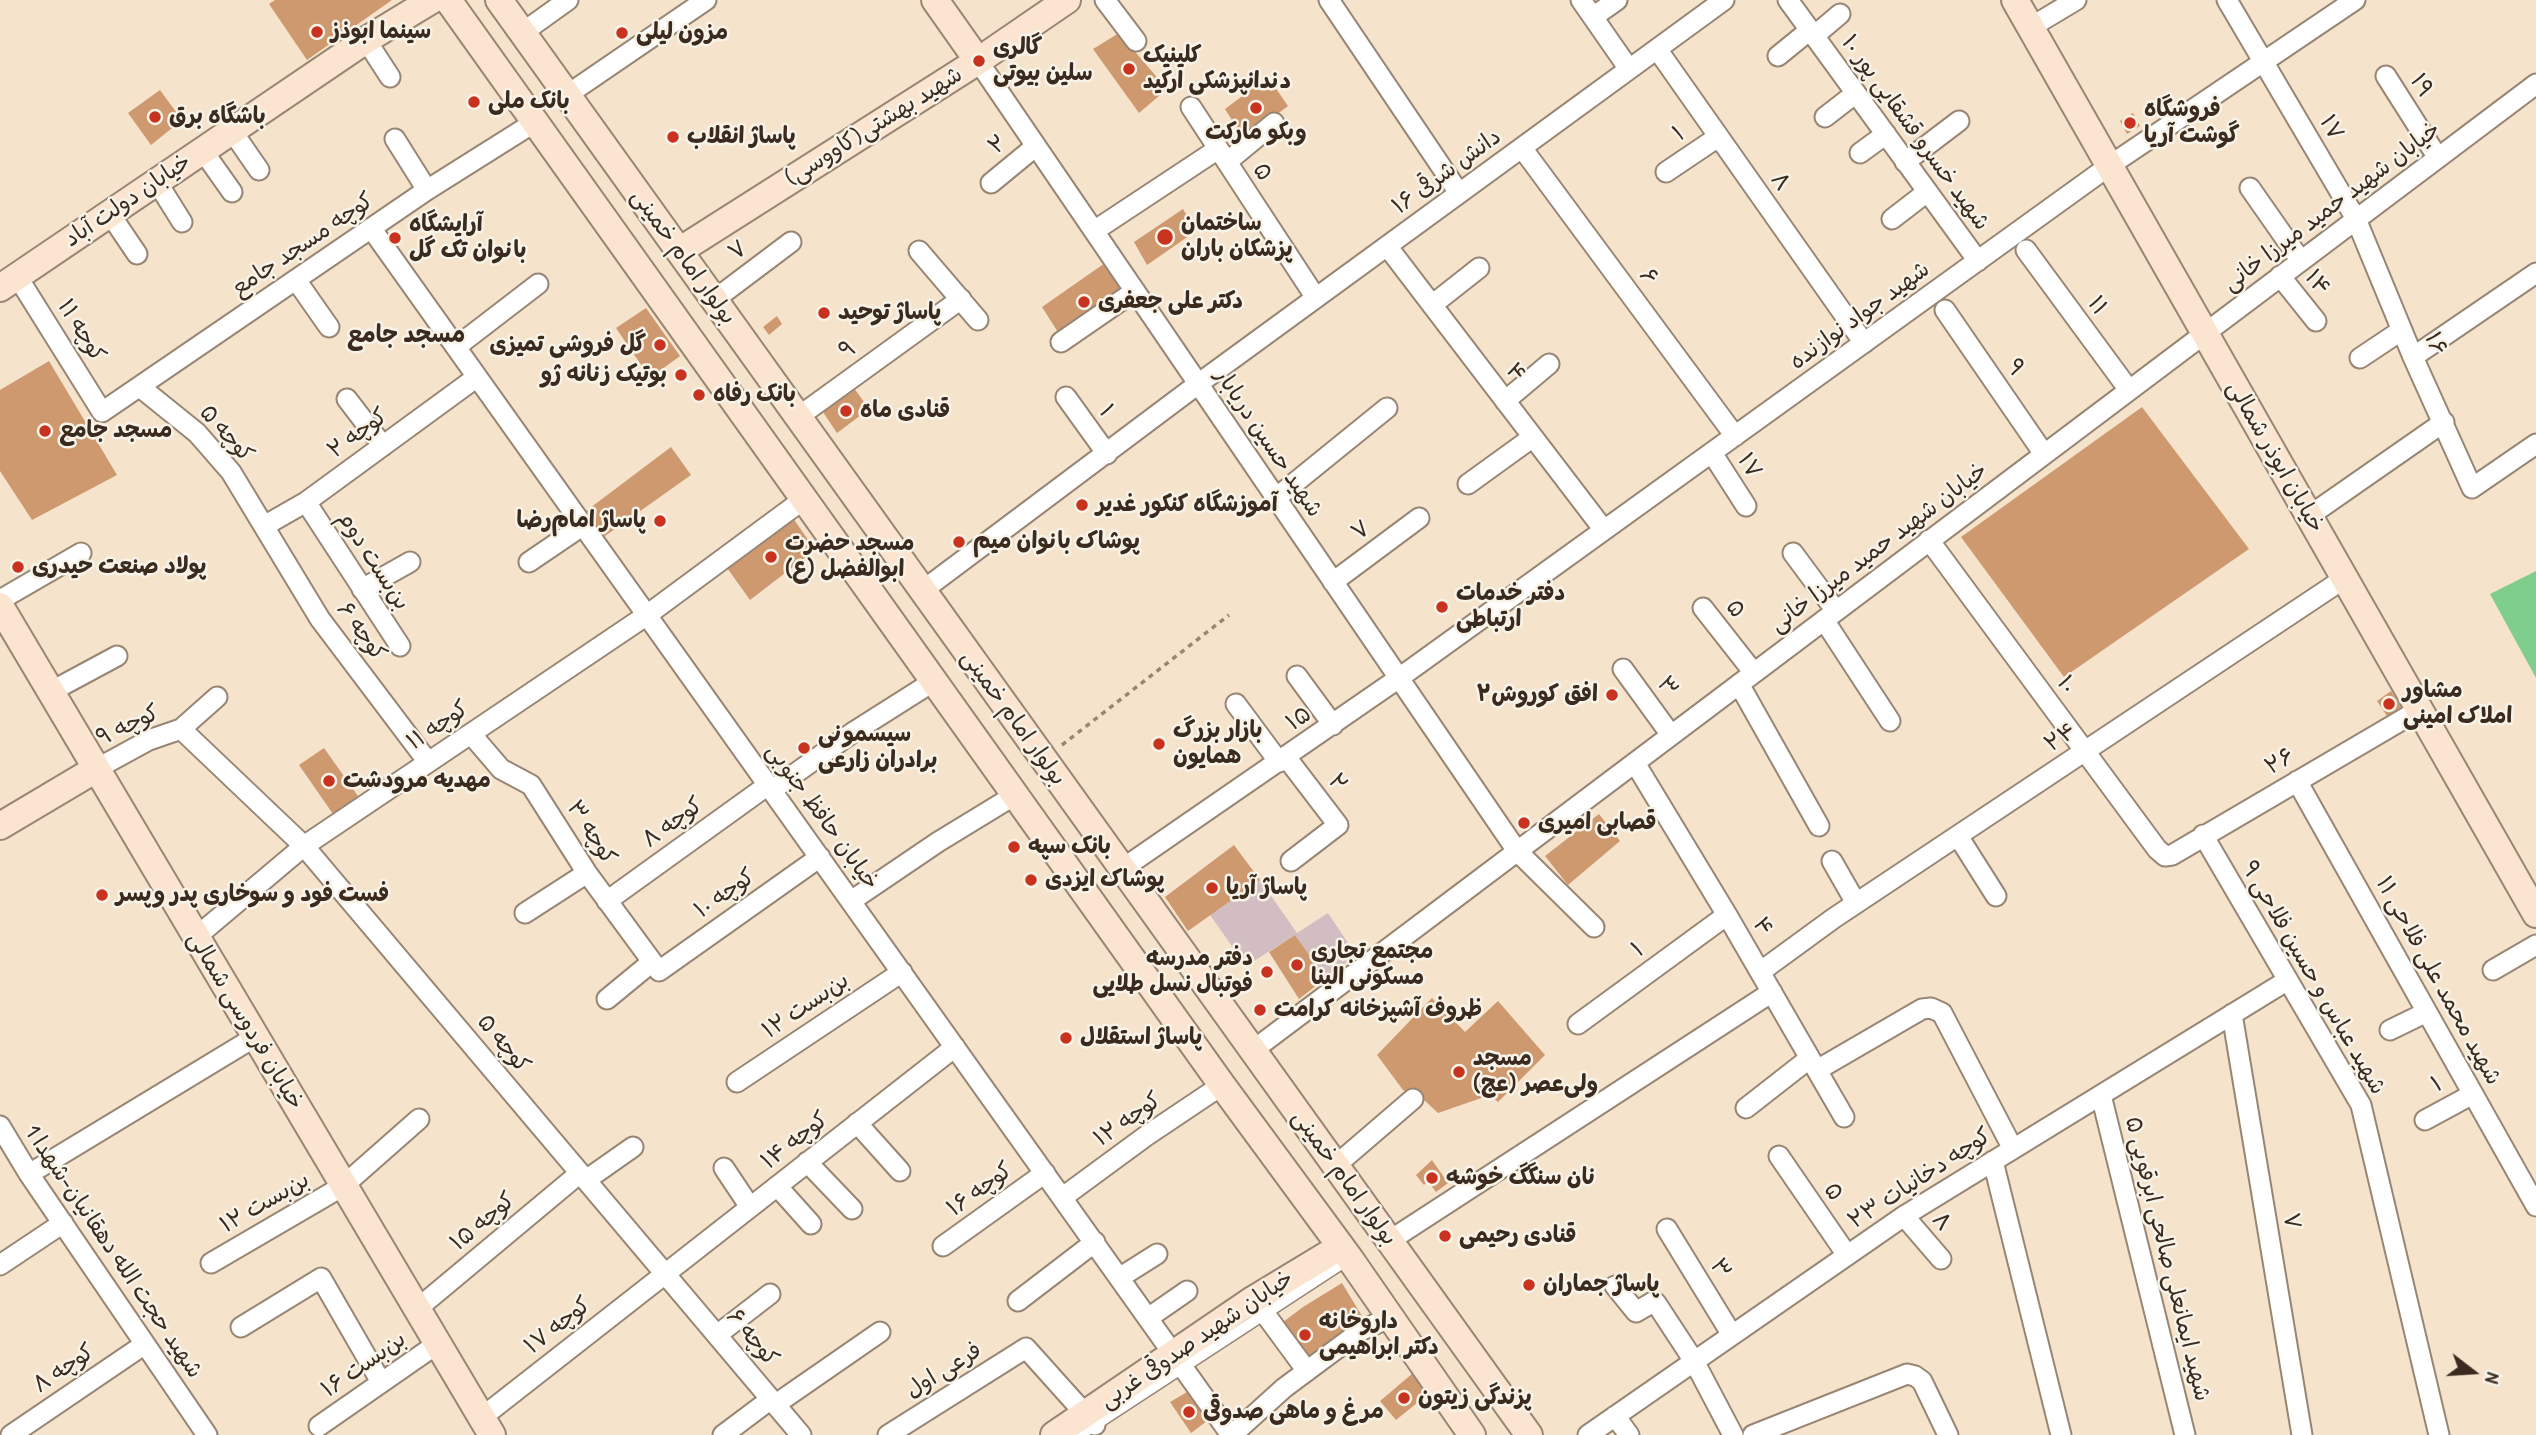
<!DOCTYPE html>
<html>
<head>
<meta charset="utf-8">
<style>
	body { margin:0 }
	#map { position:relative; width:2536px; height:1435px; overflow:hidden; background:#f5e3cc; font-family:"Patrick Hand",sans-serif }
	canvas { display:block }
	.north { position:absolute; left:2438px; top:1337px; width:70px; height:70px; -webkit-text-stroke:5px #f7f3e8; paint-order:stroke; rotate:107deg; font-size:19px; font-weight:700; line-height:28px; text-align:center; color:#3b2a1e }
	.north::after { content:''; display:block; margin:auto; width:24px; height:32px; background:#3b2a1e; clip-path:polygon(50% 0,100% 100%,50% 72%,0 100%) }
</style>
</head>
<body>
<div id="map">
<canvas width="2536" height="1435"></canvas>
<div class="north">N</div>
</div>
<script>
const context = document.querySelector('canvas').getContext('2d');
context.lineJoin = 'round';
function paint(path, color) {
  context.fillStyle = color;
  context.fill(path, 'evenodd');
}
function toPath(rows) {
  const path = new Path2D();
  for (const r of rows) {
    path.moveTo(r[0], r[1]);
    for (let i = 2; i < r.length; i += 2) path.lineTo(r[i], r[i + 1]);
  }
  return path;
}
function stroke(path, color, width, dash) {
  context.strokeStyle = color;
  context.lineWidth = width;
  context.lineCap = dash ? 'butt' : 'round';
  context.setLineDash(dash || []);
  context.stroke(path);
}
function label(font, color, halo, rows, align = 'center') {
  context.font = font + ' "Patrick Hand","Playpen Sans Arabic",sans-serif';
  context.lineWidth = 5;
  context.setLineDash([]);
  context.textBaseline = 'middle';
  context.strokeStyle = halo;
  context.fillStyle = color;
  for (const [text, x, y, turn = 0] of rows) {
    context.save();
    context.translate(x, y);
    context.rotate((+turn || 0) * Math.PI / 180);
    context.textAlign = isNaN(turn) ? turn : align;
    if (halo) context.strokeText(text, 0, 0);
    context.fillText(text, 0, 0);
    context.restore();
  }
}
const industrial = toPath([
	[1260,880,1297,933,1328,913,1356,955,1326,978,1295,935,1246,966,1210,915]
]);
const green = toPath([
	[2536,571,2536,678,2490,594]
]);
const building = toPath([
	[275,0,392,0,307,60,269,4],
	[1119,33,1167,89,1139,113,1093,49],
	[1268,77,1288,106,1244,139,1225,109],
	[160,90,182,120,151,145,128,113],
	[2133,113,2140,126,2127,134,2120,121],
	[1183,209,1196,231,1147,265,1134,242],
	[1105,263,1127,297,1063,340,1042,307],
	[646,308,680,356,650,378,616,328],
	[777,316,782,324,769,335,763,327],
	[49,361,117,475,32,520,0,471,0,390],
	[854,388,869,409,837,433,823,412],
	[2142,407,2249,549,2064,677,1961,537],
	[671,447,691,475,605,536,586,511],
	[791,515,815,550,750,600,725,565],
	[2391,691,2401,707,2387,716,2377,701],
	[324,748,358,796,333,814,299,765],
	[1599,814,1620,841,1568,885,1545,856],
	[1234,845,1260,880,1188,931,1165,897],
	[1295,935,1326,978,1299,999,1269,952],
	[1432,998,1465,1032,1498,1001,1545,1055,1498,1102,1490,1095,1438,1113,1423,1099,1403,1090,1377,1055],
	[1432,1160,1448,1183,1436,1192,1428,1181,1424,1185,1416,1175],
	[1342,1283,1365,1321,1308,1363,1279,1325,1303,1307],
	[1413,1373,1428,1394,1396,1420,1380,1401],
	[1187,1392,1207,1421,1191,1433,1170,1402]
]);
const path = toPath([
	[1062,745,1229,615]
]);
const lane = toPath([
	[1080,1435,1349,1259]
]);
const street = toPath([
	[1105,0,1136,41],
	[1329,0,1459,193],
	[1581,0,1629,69],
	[1788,0,1978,261],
	[2227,0,2356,219,2413,357,2472,488,2536,444],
	[1593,17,1617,0],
	[2031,27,2076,0],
	[522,33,568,0],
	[1814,36,1840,14],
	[366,40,390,77],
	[1657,49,1864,343],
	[1778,56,1810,30],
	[978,61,1517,851,1594,927],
	[2386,76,2438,158],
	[567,95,706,0],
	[1191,107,1316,298],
	[1825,117,1856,93],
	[232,131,259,170],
	[395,139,427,190],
	[1522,148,1735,436],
	[203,151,232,192],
	[1860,153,1886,134],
	[1227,162,1274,123],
	[1905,162,1959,121],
	[1666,172,1718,137],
	[157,182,182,222],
	[991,183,1036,146],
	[2250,188,2301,261],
	[110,214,137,254],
	[1892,219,1927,192],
	[371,228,1231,1435],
	[1094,231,1218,149],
	[1387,246,1604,530],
	[2026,250,2129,390],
	[919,251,978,320],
	[17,276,102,412,427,190,535,122],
	[2280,276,2316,321],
	[296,280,329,327],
	[714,300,791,242],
	[1432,305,1479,268],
	[1945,310,2044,454],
	[1061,342,1135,291],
	[456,347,538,284],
	[2413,357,2536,273],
	[2360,358,2402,330],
	[140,387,197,433,231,472,320,619,428,762],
	[1066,397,1107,454],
	[347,399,383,446],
	[1505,401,1549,364],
	[798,417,961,299],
	[1712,453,1746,506],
	[1468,484,1533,437],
	[1276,498,1387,408],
	[306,502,400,646],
	[2309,516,2444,422],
	[264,526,306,502,477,377],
	[1929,540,2157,849,2165,856,2172,855,2419,710],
	[1793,553,1836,611],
	[529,562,582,526],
	[1333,582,1419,518],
	[362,589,410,562],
	[922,591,1198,384,1724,0],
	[0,600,81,553],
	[1703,608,1754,673],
	[1824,620,1890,721],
	[1623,669,1671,735],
	[1297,676,1333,725],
	[1739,684,1819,826],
	[50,692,117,656],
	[1236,704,1279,762],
	[181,729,304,846,801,1435],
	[471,734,501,769,531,785,587,873,659,971,820,857],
	[1286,757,1338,825,1291,861],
	[1635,763,1727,915,1844,1117],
	[96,769,149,740,181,729,217,697],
	[2297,781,2536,1206],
	[772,790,852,733,934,681],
	[2203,835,2361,1105,2439,1435],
	[1958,836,1996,896],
	[1832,861,1856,903],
	[1122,869,1399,678,2109,166,2355,0],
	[607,901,768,785],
	[851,901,938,842,1015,795],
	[525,913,587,873],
	[196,937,304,846,647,615,804,499],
	[2493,970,2536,945],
	[1760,972,1834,918,2345,578],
	[607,999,652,962],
	[2232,1014,2302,1435],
	[1578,1024,1727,915],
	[2390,1030,2427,1012],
	[1252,1051,2536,84],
	[1817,1070,1922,1009,1931,1008,1942,1013,2013,1149],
	[737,1082,902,972],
	[2101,1095,2185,1435],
	[1746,1108,1810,1058],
	[2425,1120,2473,1094],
	[857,1123,900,1171],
	[0,1126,29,1174,207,1435],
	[1779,1156,1847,1255],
	[1993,1161,2061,1435],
	[807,1162,852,1209],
	[1335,1166,1413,1099],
	[724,1168,750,1207],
	[29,1174,255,1037],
	[586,1180,633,1147],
	[777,1186,811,1224],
	[1063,1197,1146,1136,1222,1085],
	[1904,1216,1941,1259],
	[1667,1229,1732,1335],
	[1389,1241,1772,992],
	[943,1246,1045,1173],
	[211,1263,343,1186,419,1119],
	[0,1265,63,1223],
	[1119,1278,1157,1254],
	[1615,1286,1636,1312,1653,1302,1656,1303,1694,1361,1733,1435],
	[1254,1299,1307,1371],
	[1018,1301,1095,1242],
	[417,1309,580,1173],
	[1148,1318,1187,1291],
	[241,1327,321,1278,381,1382],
	[717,1335,770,1294],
	[776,1404,880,1332],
	[1615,1416,1629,1435],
	[481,1418,955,1047],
	[319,1426,437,1344],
	[11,1435,145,1344],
	[723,1435,771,1399],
	[888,1435,1026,1348,1095,1425],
	[1232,1435,1284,1388,1362,1330,1389,1318],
	[1588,1435,1904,1216,2288,980],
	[1753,1435,1907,1374,1915,1376,1922,1381,1948,1435]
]);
const secondary = toPath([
	[448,0,1222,1085,1350,1259,1472,1435],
	[499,0,1529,1435],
	[935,0,978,61],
	[2015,0,2536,914],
	[679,251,978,61,1067,0],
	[0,288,366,40,432,0],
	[0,606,492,1435],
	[0,826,96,769],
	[1054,1435,1254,1299,1340,1247]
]);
const markers = [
	[317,32,7,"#c8321e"],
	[622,33,7,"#c8321e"],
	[979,61,7,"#c8321e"],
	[1129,69,7,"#c8321e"],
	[474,102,7,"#c8321e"],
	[1256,108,7,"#c8321e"],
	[155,117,7,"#c8321e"],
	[2130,123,7,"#c8321e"],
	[673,137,7,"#c8321e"],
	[1165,237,9,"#c8321e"],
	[395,238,7,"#c8321e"],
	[1084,302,7,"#c8321e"],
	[824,313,7,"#c8321e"],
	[660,345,7,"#c8321e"],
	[681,375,7,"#c8321e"],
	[699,395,7,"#c8321e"],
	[846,411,7,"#c8321e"],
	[45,431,7,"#c8321e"],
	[1082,505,7,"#c8321e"],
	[660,521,7,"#c8321e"],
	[959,542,7,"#c8321e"],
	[771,557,7,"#c8321e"],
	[18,567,7,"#c8321e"],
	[1442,607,7,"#c8321e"],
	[1612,695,7,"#c8321e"],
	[2389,704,7,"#c8321e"],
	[1159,744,7,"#c8321e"],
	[804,748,7,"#c8321e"],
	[329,781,7,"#c8321e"],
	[1524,823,7,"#c8321e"],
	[1014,847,7,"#c8321e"],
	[1031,880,7,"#c8321e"],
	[1212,888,7,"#c8321e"],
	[102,895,7,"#c8321e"],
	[1297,965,7,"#c8321e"],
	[1267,972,7,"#c8321e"],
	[1260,1010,7,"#c8321e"],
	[1066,1038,7,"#c8321e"],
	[1459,1072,7,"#c8321e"],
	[1432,1178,7,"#c8321e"],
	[1445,1236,7,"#c8321e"],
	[1529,1285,7,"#c8321e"],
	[1305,1335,7,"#c8321e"],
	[1404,1398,7,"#c8321e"],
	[1189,1412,7,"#c8321e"]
];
const poiNames = [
	["سینما ابوذز",331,32],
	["مزون لیلی",636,33],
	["گالری",993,48],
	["سلین بیوتی",993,74],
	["کلینیک",1143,56],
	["دندانپزشکی ارکید",1143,82],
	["بانک ملی",488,102],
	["فروشگاه",2144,110],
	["گوشت آریا",2144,136],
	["باشگاه برق",169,117],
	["وبکو مارکت",1256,133,"center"],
	["پاساژ انقلاب",687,137],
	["ساختمان",1181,224],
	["پزشکان باران",1181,250],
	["آرایشگاه",409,225],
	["بانوان تک گل",409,251],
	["دکتر علی جعفری",1098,302],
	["پاساژ توحید",838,313],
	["گل فروشی تمیزی",646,345,"right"],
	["بوتیک زنانه ژو",667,375,"right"],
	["بانک رفاه",713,395],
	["قنادی ماه",860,411],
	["مسجد جامع",59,431],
	["آموزشگاه کنکور غدیر",1096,505],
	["پاساژ امام‌رضا",646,521,"right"],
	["پوشاک بانوان میم",973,542],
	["مسجد حضرت",785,544],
	["ابوالفضل (ع)",785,570],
	["پولاد صنعت حیدری",32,567],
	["دفتر خدمات",1456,594],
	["ارتباطی",1456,620],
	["مشاور",2403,691],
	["املاک امینی",2403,717],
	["افق کوروش۲",1598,695,"right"],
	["بازار بزرگ",1173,731],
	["همایون",1173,757],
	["سیسمونی",818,735],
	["برادران زارعی",818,761],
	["مهدیه مرودشت",343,781],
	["قصابی امیری",1538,823],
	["بانک سپه",1028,847],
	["پوشاک ایزدی",1045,880],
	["پاساژ آریا",1226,888],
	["فست فود و سوخاری پدر وپسر",116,895],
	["مجتمع تجاری",1311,952],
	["مسکونی الینا",1311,978],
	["دفتر مدرسه",1253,959,"right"],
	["فوتبال نسل طلایی",1253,985,"right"],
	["ظروف آشپزخانه کرامت",1274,1010],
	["پاساژ استقلال",1080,1038],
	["مسجد",1473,1059],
	["ولی‌عصر (عج)",1473,1085],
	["نان سنگگ خوشه",1446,1178],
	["قنادی رحیمی",1459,1236],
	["پاساژ جماران",1543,1285],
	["داروخانه",1319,1322],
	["دکتر ابراهیمی",1319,1348],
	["پزندگی زیتون",1418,1398],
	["مرغ و ماهی صدوقی",1203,1412]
];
const streetNames = [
	["۱۹",2421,86,57],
	["شهید بهشتی(کاووسی)",874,127,-32],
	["۱۷",2331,128,59],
	["شهید خسرو قشقایی پور ۱۰",1915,133,54],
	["۱",1679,134,-34],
	["۲",998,145,-40],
	["۵",1262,172,57],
	["دانش شرقی ۱۶",1447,172,-36],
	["۸",1780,182,55],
	["خیابان دولت آباد",128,201,-34],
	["خیابان شهید حمید میرزا خانی",2332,207,-37],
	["کوچه مسجد جامع",303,245,-34],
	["۷",738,251,-37],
	["بولوار امام خمینی",683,257,54],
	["۶",1648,277,54],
	["۱۴",2317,283,51],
	["۱۱",2097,306,54],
	["شهید جواد نوازنده",1860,316,-36],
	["کوچه ۱۱",81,331,58],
	["۱۶",2435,344,66],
	["۹",848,350,-36],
	["۹",2015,368,55],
	["۴",1515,373,53],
	["۱",1106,411,54],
	["کوچه ۵",226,434,48],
	["کوچه ۲",358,434,-36],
	["شهید حسین دریابار",1268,443,56],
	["خیابان ابوذر شمالی",2275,457,60],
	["۱۷",1749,466,57],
	["۷",1361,531,-37],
	["خیابان شهید حمید میرزا خانی",1879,548,-37],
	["بن‌بست دوم",373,561,57],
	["۵",1735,609,52],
	["کوچه ۶",361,632,54],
	["۱۰",2066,685,54],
	["۳",1667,687,54],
	["بولوار امام خمینی",1013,718,54],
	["۱۵",1299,719,-35],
	["کوچه ۹",128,726,-25],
	["کوچه ۱۱",438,726,-34],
	["۲۴",2061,738,-34],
	["۲۶",2280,762,-30],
	["۲",1337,783,53],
	["خیابان حافظ جنوبی",822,817,54],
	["کوچه ۸",673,823,-36],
	["کوچه ۳",591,833,57],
	["کوچه ۱۰",725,894,-35],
	["۴",1762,927,60],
	["۱",1638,950,-36],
	["شهید عباس و حسین فلاحی ۹",2313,978,60],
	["شهید محمد علی فلاحی ۱۱",2438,981,61],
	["بن‌بست ۱۲",806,1006,-34],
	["خیابان فردوسی شمالی",245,1021,59],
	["کوچه ۵",503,1044,50],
	["۱",2437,1085,-28],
	["کوچه ۱۲",1128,1120,-35],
	["کوچه ۱۴",795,1141,-38],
	["بولوار امام خمینی",1344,1178,54],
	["کوچه دخانیات ۲۳",1920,1179,-33],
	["کوچه ۱۶",980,1190,-36],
	["۵",1833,1192,56],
	["بن‌بست ۱۲",265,1203,-30],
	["۷",2291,1221,81],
	["کوچه ۱۵",483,1222,-40],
	["۸",1941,1222,50],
	["شهید حجت الله دهقانیان-شهدا 1",113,1252,56],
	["شهید ایمانعلی صالحی ابرقویی ۵",2167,1259,76],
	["۳",1720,1269,58],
	["کوچه ۱۷",558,1326,-38],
	["کوچه ۶",752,1338,50],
	["خیابان شهید صدوقی غربی",1197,1340,-34],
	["بن‌بست ۱۶",364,1365,-35],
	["کوچه ۸",64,1369,-34],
	["فرعی اول",944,1371,-32]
];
const neighbourhoodNames = [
	["مسجد جامع",406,336]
];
paint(industrial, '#d2bec2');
paint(green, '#80ce8e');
paint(building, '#ce996f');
stroke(lane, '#988675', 13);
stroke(street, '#988675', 23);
stroke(secondary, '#988675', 30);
stroke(path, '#988675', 3.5, [5, 5]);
stroke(lane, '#fff', 10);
stroke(street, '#fff', 19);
stroke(secondary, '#fce5d0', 26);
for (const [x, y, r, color] of markers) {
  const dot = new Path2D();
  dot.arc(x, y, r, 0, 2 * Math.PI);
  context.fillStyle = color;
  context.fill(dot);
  stroke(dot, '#f7f3e8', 2.5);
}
label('bold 23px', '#3b2a1e', '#f7f3e8', poiNames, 'left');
label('23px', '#3b2a1e', '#f7f3e8', streetNames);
label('bold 24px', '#3b2a1e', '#f7f3e8', neighbourhoodNames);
</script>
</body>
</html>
